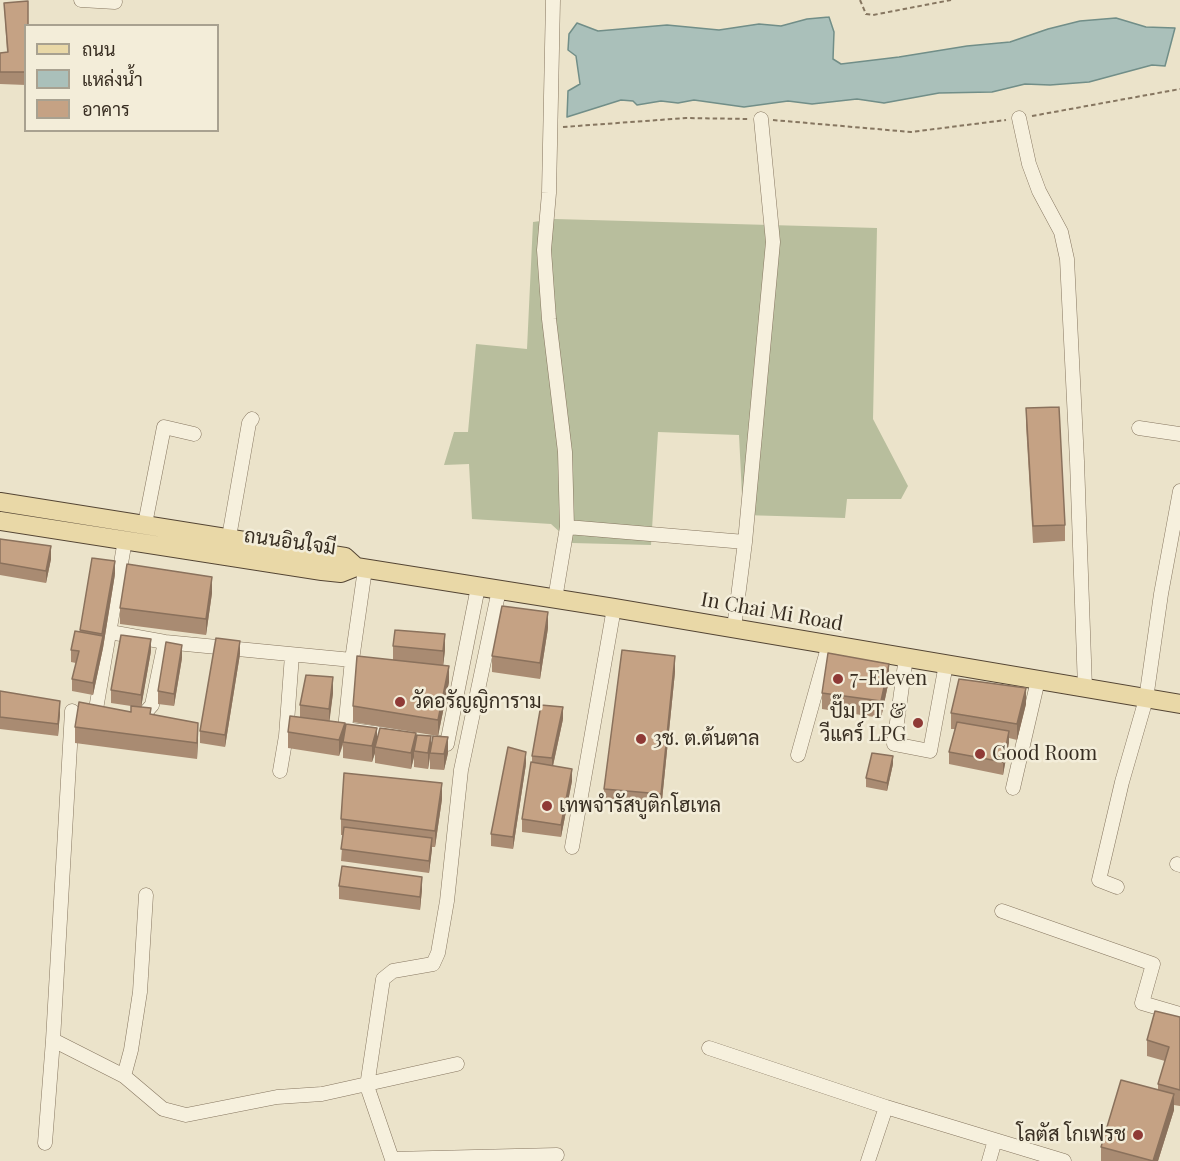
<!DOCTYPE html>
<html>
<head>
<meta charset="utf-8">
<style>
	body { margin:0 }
	#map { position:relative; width:1180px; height:1161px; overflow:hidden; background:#ebe3ca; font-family:"Playfair Display",Sarabun,serif }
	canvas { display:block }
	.legend { position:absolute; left:24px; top:24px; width:195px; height:108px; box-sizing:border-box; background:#f3edd9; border:2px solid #a8a190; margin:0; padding:8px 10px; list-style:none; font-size:18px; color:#382e22 }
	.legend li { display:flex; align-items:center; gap:12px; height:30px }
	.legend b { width:30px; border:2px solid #a8a190 }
</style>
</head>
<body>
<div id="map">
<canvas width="1180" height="1161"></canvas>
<ul class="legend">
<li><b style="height:8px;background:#e9d8a7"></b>ถนน</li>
<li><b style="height:16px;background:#aac0ba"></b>แหล่งน้ำ</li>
<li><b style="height:16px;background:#c5a284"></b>อาคาร</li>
</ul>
</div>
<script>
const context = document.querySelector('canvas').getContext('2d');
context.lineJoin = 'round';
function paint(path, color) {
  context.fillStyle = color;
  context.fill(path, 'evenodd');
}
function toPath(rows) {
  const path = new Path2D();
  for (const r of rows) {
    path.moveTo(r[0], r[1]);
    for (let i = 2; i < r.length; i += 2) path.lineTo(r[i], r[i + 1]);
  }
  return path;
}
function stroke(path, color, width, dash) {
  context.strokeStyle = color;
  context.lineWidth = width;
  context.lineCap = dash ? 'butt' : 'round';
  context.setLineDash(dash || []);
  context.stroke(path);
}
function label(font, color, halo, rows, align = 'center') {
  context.font = font + ' "Playfair Display",Sarabun,serif';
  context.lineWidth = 5;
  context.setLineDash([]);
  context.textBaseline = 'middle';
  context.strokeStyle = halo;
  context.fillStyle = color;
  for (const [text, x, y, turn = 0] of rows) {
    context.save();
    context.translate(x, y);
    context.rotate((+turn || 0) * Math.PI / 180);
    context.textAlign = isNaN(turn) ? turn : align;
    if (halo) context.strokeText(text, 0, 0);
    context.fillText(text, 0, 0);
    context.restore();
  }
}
const cemetery = toPath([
	[555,219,877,228,873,419,908,486,901,499,847,499,845,518,743,515,739,435,658,432,651,545,572,543,551,524,472,519,469,464,444,465,454,432,468,432,476,344,527,349,533,222]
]);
const water = toPath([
	[829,17,834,32,833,59,841,64,899,57,967,46,1010,42,1048,29,1080,21,1116,18,1146,27,1175,28,1165,66,1152,65,1089,82,1050,85,1025,84,992,92,939,93,884,103,857,99,812,104,788,101,744,107,694,100,678,103,661,101,637,105,633,101,621,100,567,117,568,91,580,84,576,56,568,50,569,34,577,23,598,31,667,25,719,30,759,24,781,26,807,19,829,17]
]);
const path = toPath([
	[860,0,866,14,873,15,951,0],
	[1032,116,1180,89],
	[773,120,911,132,1006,120],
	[563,127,686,118,749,119]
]);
const minor = toPath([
	[81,0,115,2],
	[553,0,549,193,544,250,549,319,565,452,567,527,555,599],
	[1019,118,1029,164,1039,191,1061,232,1067,259,1077,461,1085,688],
	[1139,428,1180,434],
	[145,524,164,427,194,434],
	[567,527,745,542,773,242,761,119],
	[229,537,249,423,252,419],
	[499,590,461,770,447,901,438,953,433,964,393,971,383,979,367,1086,392,1159,557,1155],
	[734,628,745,542],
	[110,632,165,642,352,660,365,569],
	[906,657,894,744,930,751,946,664],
	[352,660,345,729,396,736],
	[72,711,53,1040,124,1076,163,1109,186,1115,277,1097,322,1094,457,1064],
	[95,715,125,540],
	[138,721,152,705,165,642],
	[435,742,447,744,478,587],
	[798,755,829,644],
	[280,771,286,736,292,655],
	[1013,788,1038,680],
	[572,847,614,608],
	[1177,864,1180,865],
	[1117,887,1099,880,1122,782,1146,699,1161,594,1180,491],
	[1002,911,1153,964,1142,1003,1180,1014],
	[709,1048,886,1107],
	[124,1076,131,1050,140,992,146,895],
	[45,1143,53,1040],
	[868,1161,886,1107,1064,1161],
	[989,1161,995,1140]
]);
const major = toPath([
	[0,502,345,557,356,567],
	[0,521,322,571,341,573,356,567,614,608,1180,704]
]);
const wall = toPath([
	[4,3,26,26,26,85,0,84,0,53,7,52],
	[1026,408,1065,525,1065,541,1033,543,1026,425],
	[0,539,51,559,46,583,0,575],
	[115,574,103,648,93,695,72,691,72,679,76,663,71,662,71,650,80,632,80,630],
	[212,593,206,635,120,624,120,608],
	[548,628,540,679,492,672,492,656],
	[393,646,445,650,443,665,449,682,438,736,353,722,353,706,393,660],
	[151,651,141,707,151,715,198,739,197,759,75,743,75,727,131,712,131,706,111,703,111,690],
	[240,654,225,747,200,743,200,731],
	[182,658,174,706,158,704,158,691],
	[675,672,661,810,604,805,604,789],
	[889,680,881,718,822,709,822,693],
	[0,691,60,713,58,736,0,729],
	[333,693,329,721,345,733,377,740,416,741,448,753,444,770,430,769,430,758,428,769,414,767,414,757,411,769,375,763,375,753,372,762,343,758,343,745,339,756,288,748,288,732,300,717,300,705],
	[1026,704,1017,740,1009,738,1003,775,949,764,949,752,955,729,951,729,951,713],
	[563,719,553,766,572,781,561,837,522,832,522,819,532,762,532,756],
	[526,764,513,849,491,846,491,834],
	[893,764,887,791,866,787,866,778],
	[442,799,435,847,432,847,429,873,341,861,343,835,341,835,341,819],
	[339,886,422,889,420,910,339,899],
	[1180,1017,1180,1106,1174,1105,1174,1110,1158,1161,1101,1161,1101,1147,1158,1089,1158,1084,1165,1061,1147,1056,1147,1040]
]);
const shadedWall = toPath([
	[51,546,51,559,46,583,46,571],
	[115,561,115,574,103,648,93,695,93,683,102,637],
	[212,577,212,593,206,635,206,619],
	[548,612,548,628,540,679,540,663],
	[445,634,445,650,443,667,443,651],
	[151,639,151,651,141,708,141,695],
	[240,641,240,654,225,747,225,735],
	[182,645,182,658,174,706,174,694],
	[675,656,675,672,661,810,661,794],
	[889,664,889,680,881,718,881,701],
	[449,666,449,682,438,736,438,720],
	[333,677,333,693,329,725,329,709],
	[1026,688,1026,704,1017,740,1017,724],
	[60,701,60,713,58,736,58,724],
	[563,707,563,719,552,770,552,758],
	[198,723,198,739,197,759,197,743],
	[345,723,345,739,343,742,339,756,339,740],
	[377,728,377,744,375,747,375,753,372,762,372,746],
	[1009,731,1009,743,1003,775,1003,762],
	[416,733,416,749,414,751,414,757,411,769,411,753],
	[431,736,431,752,430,753,428,769,428,753],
	[448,737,448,753,444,770,444,754],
	[526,752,526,764,513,849,513,837],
	[893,756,893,764,887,791,887,783],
	[572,769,572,781,561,837,561,825],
	[442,783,442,799,435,847,435,831],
	[432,838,432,850,429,873,429,861],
	[422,877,422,889,420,910,420,897],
	[1174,1094,1174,1110,1158,1161,1153,1161]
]);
const building = toPath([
	[28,1,28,26,26,26,26,72,0,72,0,53,8,52,4,3,28,1],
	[1059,407,1065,525,1033,526,1026,408,1059,407],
	[0,539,51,546,46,571,0,563,0,539],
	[92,558,115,561,102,634,80,630,92,558],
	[127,564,212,577,206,619,120,608,127,564],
	[502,606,548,612,540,663,492,656,502,606],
	[395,630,445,634,443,651,393,646,395,630],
	[75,631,103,636,93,683,72,679,79,651,71,650,75,631],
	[121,635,151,639,141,695,111,690,121,635],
	[216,638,240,641,225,735,200,731,216,638],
	[166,642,182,645,174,694,158,691,166,642],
	[622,650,675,656,661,794,604,789,622,650],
	[828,653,889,664,881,701,822,693,828,653],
	[357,656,449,666,438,720,353,706,357,656],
	[306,675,333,677,329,709,300,705,306,675],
	[959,679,1026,688,1017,724,951,713,959,679],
	[0,691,60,701,58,724,0,717,0,691],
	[79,702,131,712,131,706,151,708,150,714,198,723,197,743,75,727,79,702],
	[541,705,563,707,552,758,532,756,541,705],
	[290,716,345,723,339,740,288,732,290,716],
	[957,722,1009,731,1003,762,949,752,957,722],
	[346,724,377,728,372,746,343,742,346,724],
	[380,728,416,733,411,753,375,747,380,728],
	[417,735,431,736,428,753,414,751,417,735],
	[433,736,448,737,444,754,430,753,433,736],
	[508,747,526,752,513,837,491,834,508,747],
	[872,753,893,756,887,783,866,778,872,753],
	[531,762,572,769,561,825,522,819,531,762],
	[344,773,442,783,435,831,341,819,344,773],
	[344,827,432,838,429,861,341,849,344,827],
	[342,866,422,877,420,897,339,886,342,866],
	[1155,1011,1180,1017,1180,1090,1158,1084,1169,1047,1147,1040,1155,1011],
	[1121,1080,1174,1094,1153,1161,1101,1147,1121,1080]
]);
const markers = [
	[838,679,6,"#8f3a36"],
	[400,702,6,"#8f3a36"],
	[918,723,6,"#8f3a36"],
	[641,739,6,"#8f3a36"],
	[980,754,6,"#8f3a36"],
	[547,806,6,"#8f3a36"],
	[1138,1135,6,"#8f3a36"]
];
const streetNames = [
	["ถนนอินใจมี",290,542,8],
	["In Chai Mi Road",772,612,10]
];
const poiNames = [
	["7-Eleven",850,679],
	["วัดอรัญญิการาม",412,702],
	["ปั๊ม PT &",906,712,"right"],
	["วีแคร์ LPG",906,735,"right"],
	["3ช. ต.ต้นตาล",653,739],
	["Good Room",992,754],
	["เทพจำรัสบูติกโฮเทล",559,806],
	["โลตัส โกเฟรช",1126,1135,"right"]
];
paint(cemetery, '#b8be9d');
paint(water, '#aac0ba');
stroke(water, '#718e88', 1.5);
stroke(minor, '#867660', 15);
stroke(major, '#544534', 20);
stroke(path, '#867660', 2, [4.5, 3]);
stroke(minor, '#f6f0dd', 14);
stroke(major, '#e9d8a7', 18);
paint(wall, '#a98b72');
paint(shadedWall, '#8a715c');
paint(building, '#c5a284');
stroke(building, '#8a715c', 1.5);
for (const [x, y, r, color] of markers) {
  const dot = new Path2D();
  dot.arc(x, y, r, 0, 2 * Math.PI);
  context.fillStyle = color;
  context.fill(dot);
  stroke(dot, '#f3edd9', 2);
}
label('20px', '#382e22', '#f3edd9', streetNames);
label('20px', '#382e22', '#f3edd9', poiNames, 'left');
</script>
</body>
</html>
